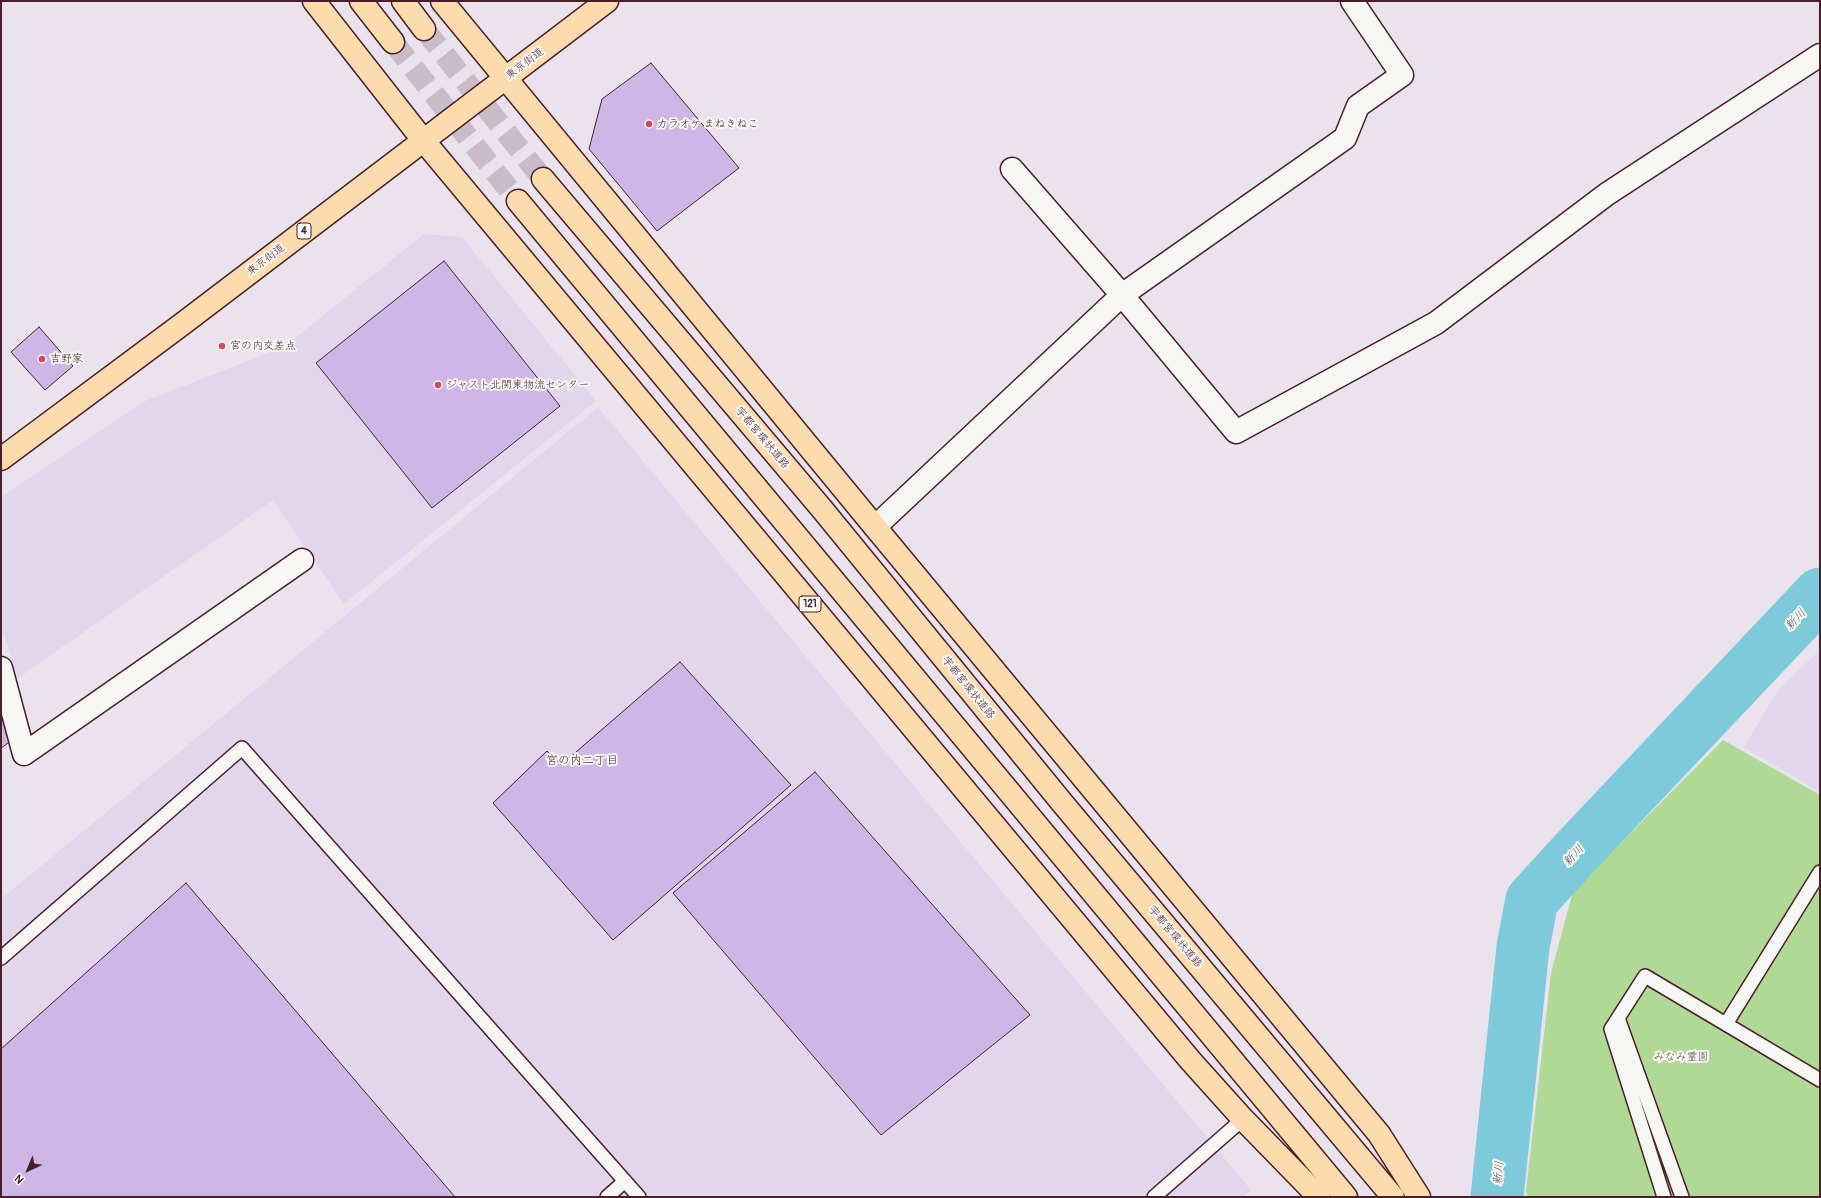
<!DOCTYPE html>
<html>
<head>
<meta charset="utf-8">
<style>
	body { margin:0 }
	#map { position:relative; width:1821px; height:1198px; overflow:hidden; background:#eae3ee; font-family:Pangolin,sans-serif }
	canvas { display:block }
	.frame { position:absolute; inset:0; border:2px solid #4a1f2b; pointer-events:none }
	.north { position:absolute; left:8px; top:1150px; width:40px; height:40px; -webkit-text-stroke:3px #f6f6f2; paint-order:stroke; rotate:224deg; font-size:11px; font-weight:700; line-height:16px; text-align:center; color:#4a1f2b }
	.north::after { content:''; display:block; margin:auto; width:14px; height:18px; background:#4a1f2b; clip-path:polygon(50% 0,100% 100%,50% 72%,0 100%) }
</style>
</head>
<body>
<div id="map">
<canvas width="1821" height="1198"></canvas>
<div class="frame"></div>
<div class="north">N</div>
</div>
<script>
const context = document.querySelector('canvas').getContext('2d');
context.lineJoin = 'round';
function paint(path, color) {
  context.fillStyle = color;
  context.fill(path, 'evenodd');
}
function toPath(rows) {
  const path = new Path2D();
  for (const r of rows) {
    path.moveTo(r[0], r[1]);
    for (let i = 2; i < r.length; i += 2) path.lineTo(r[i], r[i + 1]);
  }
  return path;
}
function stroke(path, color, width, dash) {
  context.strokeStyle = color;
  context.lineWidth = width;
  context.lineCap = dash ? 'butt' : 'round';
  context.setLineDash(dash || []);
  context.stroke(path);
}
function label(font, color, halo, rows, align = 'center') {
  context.font = font + ' Pangolin,"Klee One",sans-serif';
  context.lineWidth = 4;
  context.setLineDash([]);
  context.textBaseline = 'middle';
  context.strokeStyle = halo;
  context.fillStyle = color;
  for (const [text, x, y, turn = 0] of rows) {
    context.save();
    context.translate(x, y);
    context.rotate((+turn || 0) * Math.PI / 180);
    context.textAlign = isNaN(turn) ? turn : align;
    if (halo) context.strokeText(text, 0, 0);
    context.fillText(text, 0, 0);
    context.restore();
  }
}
const built = toPath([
	[424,234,462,237,596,401,344,604,273,500,18,678,1,625,1,497,145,401,284,347],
	[598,407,1251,1190,1243,1197,1,1197,1,899],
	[1820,650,1820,792,1744,747,1778,690]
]);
const green = toPath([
	[1723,740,1820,795,1820,1197,1528,1197,1526,1191,1551,973,1573,891]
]);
const river = toPath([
	[1497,1197,1523,947,1532,900,1573,855,1820,594]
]);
const building = toPath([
	[651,63,739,168,657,231,589,149,602,99,651,63],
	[444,261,560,406,432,508,316,363,444,261],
	[39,327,73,366,45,390,11,352,39,327],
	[680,662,791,785,613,940,493,803,547,751,561,765,680,662],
	[1,704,11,741,1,748,1,704],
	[815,772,1030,1015,881,1135,673,893,815,772],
	[186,883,455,1197,1,1197,1,1049,186,883]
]);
const trunkTunnel = toPath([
	[424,29,543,179],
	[393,42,518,201]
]);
const service = toPath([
	[1,958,242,748,639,1197],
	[1618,1018,1682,1197],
	[1726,1024,1820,872],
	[607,1197,625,1181],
	[1154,1197,1243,1119],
	[1664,1197,1611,1029,1645,976,1820,1080]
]);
const minor = toPath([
	[1012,169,1122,295,1236,432,1436,323,1607,194,1820,55],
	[875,527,1122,295,1345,138,1358,106,1402,75,1352,1],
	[1,668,24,754,302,560]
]);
const trunk = toPath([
	[314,1,423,140,1190,1060,1243,1119,1319,1197],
	[361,1,393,42],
	[403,1,424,29],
	[442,1,875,527,1379,1134,1419,1197],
	[543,179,822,509,1064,805,1393,1197],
	[518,201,1346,1197],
	[1,459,181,325,607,1]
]);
const markers = [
	[649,124,4,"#d1495b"],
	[222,346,4,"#d1495b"],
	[42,359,4,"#d1495b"],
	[438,385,4,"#d1495b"]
];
const shields = [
	[304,231,14],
	[810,604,22]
];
const shieldNames = [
	["4",304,231],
	["121",810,604]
];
const streetNames = [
	["東京街道",525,64,-37],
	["東京街道",266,260,-37],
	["宇都宮環状道路",762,438,50],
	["宇都宮環状道路",968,688,51],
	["宇都宮環状道路",1175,937,50]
];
const poiNames = [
	["カラオケ まねきねこ",657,124],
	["宮の内交差点",230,346],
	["吉野家",50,359],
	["ジャスト北関東物流センター",446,385]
];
const parkNames = [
	["みなみ霊園",1681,1057]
];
const waterNames = [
	["新川",1796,620,-47],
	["新川",1574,856,-47],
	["新川",1499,1173,-84]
];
const neighbourhoodNames = [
	["宮の内二丁目",582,761]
];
paint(built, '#e2d6ec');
paint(green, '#b0d996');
stroke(river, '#7ccada', 53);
paint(building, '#ceb7e6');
stroke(building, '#4a1f2b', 1);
stroke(trunkTunnel, '#cabcc7', 22, [22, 11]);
stroke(service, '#4a1f2b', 16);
stroke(minor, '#4a1f2b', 25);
stroke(trunk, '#4a1f2b', 25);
stroke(service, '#f6f6f2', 13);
stroke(minor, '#f6f6f2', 22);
stroke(trunk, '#fcdcac', 22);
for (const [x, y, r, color] of markers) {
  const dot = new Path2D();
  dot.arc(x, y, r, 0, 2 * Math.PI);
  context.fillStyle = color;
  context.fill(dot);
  stroke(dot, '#f6f6f2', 1.5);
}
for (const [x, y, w] of shields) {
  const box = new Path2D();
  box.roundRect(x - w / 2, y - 8, w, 16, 3);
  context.fillStyle = '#f6f6f2';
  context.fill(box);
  stroke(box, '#4a1f2b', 1);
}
label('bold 10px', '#4a1f2b', null, shieldNames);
label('11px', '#4a1f2b', '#f6f6f2', streetNames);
label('11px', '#4a1f2b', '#f6f6f2', poiNames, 'left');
label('11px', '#644e46', '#f6f6f2', parkNames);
label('italic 12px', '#595260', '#f6f6f2', waterNames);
label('12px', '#4a1f2b', '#f6f6f2', neighbourhoodNames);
</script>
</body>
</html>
